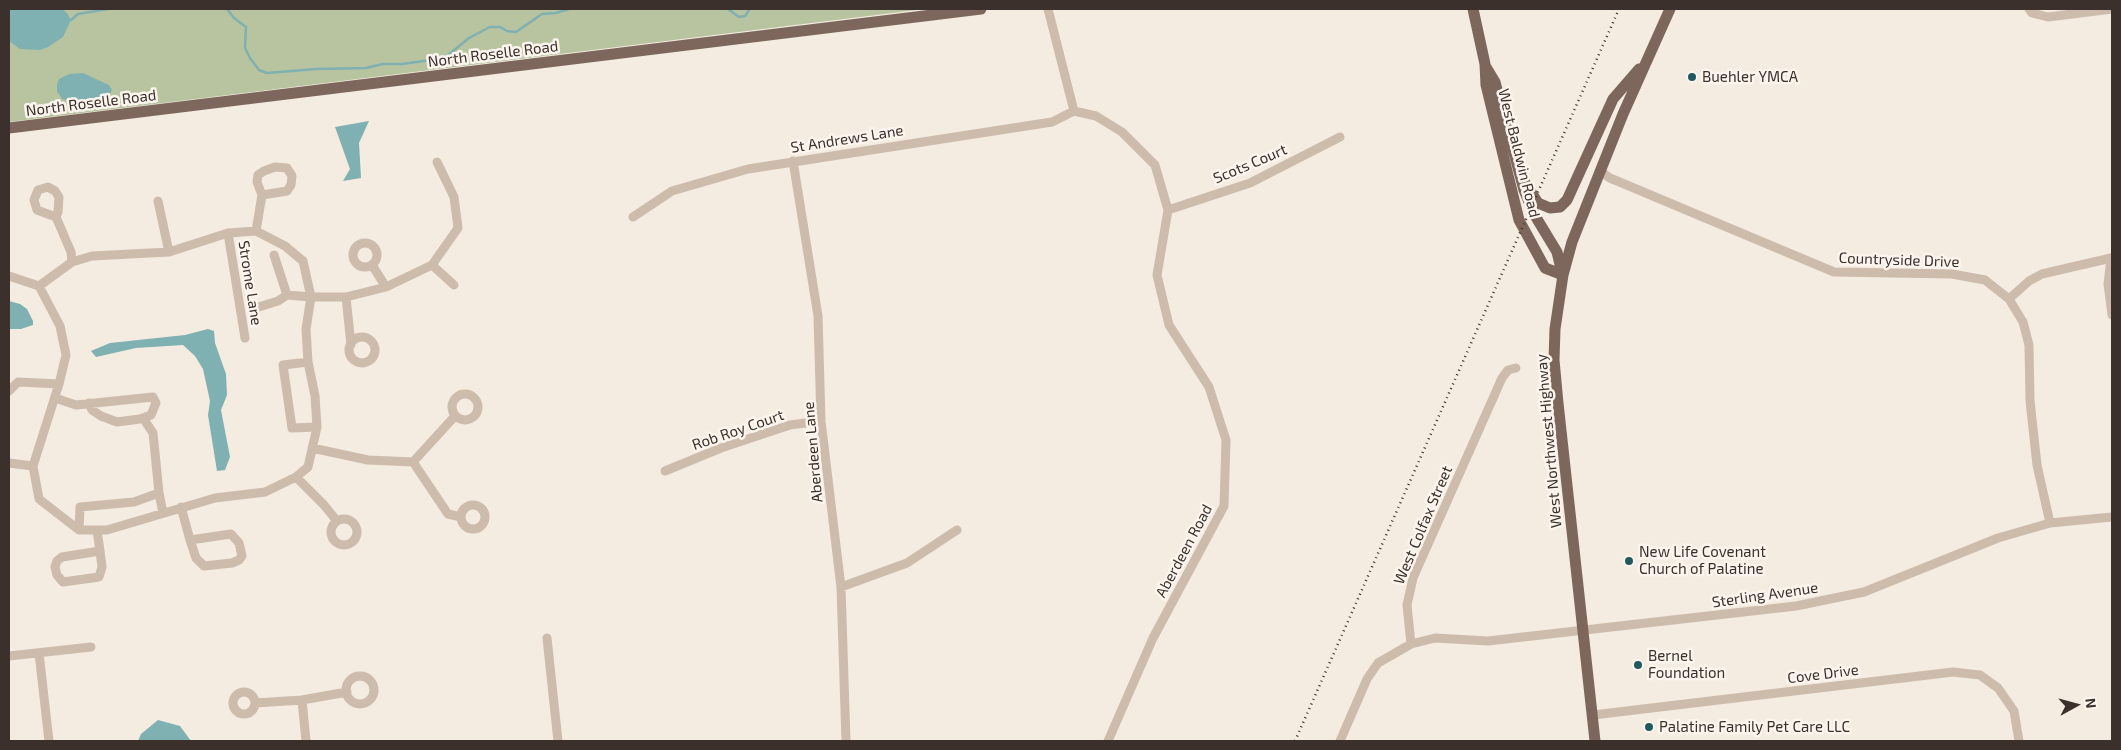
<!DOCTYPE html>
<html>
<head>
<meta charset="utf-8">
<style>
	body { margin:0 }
	#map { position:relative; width:2121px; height:750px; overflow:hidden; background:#f4ebe1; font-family:"Exo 2",sans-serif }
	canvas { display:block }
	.frame { position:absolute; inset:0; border:10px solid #3b302b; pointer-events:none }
	.north { position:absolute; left:2051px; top:680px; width:50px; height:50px; -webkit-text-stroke:4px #fbf5ee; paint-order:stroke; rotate:83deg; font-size:14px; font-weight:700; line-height:20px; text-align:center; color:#3b302b }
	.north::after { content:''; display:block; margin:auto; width:18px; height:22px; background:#3b302b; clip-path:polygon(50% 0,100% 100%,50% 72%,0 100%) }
</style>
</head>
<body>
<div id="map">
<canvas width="2121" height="750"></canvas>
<div class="frame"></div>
<div class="north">N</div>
</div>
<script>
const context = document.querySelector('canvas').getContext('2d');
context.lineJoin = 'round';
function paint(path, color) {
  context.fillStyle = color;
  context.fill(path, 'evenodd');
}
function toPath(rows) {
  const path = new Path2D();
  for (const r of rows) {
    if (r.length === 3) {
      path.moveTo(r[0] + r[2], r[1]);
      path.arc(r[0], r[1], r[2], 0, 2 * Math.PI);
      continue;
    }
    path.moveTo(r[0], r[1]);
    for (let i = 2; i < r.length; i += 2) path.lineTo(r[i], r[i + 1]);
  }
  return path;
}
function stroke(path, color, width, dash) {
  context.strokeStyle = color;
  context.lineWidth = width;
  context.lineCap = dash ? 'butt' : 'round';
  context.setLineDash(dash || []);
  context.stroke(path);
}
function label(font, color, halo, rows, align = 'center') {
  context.font = font + ' "Exo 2",sans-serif';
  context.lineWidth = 5;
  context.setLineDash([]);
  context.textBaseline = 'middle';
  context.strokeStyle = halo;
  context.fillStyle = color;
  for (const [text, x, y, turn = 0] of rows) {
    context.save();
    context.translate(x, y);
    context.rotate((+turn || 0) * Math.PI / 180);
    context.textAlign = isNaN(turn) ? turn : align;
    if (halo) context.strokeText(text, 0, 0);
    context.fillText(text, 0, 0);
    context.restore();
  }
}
const green = toPath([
	[9,9,925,9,9,122]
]);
const water = toPath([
	[9,9,62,9,67,13,71,20,63,37,48,47,40,50,20,49,9,41],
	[83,73,109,85,112,90,107,98,74,102,62,99,57,91,57,84,59,79,69,74],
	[369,121,359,143,361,178,343,181,350,169,335,127],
	[9,301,20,304,27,309,33,321,33,325,21,329,9,329],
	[208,329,214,331,215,343,226,374,227,395,221,410,230,457,225,470,217,471,208,415,210,401,203,369,195,356,183,345,136,348,96,357,91,351,110,343,185,335],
	[158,720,180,726,191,741,138,741,141,734]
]);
const stream = toPath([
	[227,9,234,18,246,27,245,48,250,58,259,70,267,73,316,69,366,68,383,64,402,64,438,59,447,56,469,38,490,27,500,27,507,31,516,32,542,14,556,13,569,9],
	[728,9,739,17,745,16,750,9],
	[71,20,78,14,108,9]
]);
const minor = toPath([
	[1048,9,1074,111,1096,116,1122,132,1155,165,1168,210,1157,275,1169,325,1209,387,1226,440,1224,506,1153,638,1108,741],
	[2029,9,2032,13,2048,17,2112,9],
	[793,161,818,316,821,421,841,587,846,741],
	[1600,171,1610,178,1834,272,1952,274,1985,280,2009,299,2023,322,2029,345,2030,401,2037,465,2050,523],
	[158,201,169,252],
	[1168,210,1250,183,1340,137],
	[56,217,37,210,34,200,38,190,48,187,55,191,59,197,58,212,56,217,71,252,72,262],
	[633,217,672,191,748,169,1052,122,1074,111],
	[256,231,262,195,257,182,258,175,264,171,275,167,287,168,292,176,291,185,287,191,262,195],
	[228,233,245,338],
	[365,255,12],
	[274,255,287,295,311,297,346,297,386,287,432,265,458,228,454,197,437,162],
	[372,265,386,287],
	[432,265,454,285],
	[9,276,39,286,60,326,66,355,59,384,33,466,39,499,79,530,107,530,215,498,265,492,296,477,308,467,317,427,315,396,308,362,306,329,311,297,303,261,285,246,256,231,228,233,169,252,92,256,72,262,39,286],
	[346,297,351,345],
	[2009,299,2029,281,2042,274,2111,258,2108,284,2112,315],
	[252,309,278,301,287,295],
	[362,350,13],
	[308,362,283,365,292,428,317,427],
	[9,391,18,382,59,384],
	[465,407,13],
	[55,398,76,405,153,397,156,403,151,415,140,419,117,422,101,416,92,410,89,403],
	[143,418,153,433,159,493],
	[312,448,368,460,413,462],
	[413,462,448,514,461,517],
	[413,462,455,416],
	[9,463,33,466],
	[665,471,721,448,790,425,821,421],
	[296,477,324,505,337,521],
	[473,517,12],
	[181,507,190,540,196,558,204,566,232,563,239,560,242,556,239,543,231,534,190,540],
	[344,532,13],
	[79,530,80,507,134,502,159,493,163,513],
	[97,530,100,551,102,567,99,577,63,582,57,575,55,567,57,561,62,557,100,551],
	[841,587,907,563,957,530],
	[547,638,558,741],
	[1411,644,1407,605,1413,578,1502,378,1508,370,1516,368],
	[39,653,49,741],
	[9,656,91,647],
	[360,690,14],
	[244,703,11],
	[302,700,306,741],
	[255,703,302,700,347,692],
	[1593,715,1953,672,1980,675,1998,688,2014,711,2019,741],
	[1340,741,1367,679,1378,663,1411,644,1435,638,1488,641,1796,606,1864,592,1998,538,2050,523,2112,517]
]);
const major = toPath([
	[1473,9,1485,64,1486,85,1519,220,1545,268,1563,275],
	[1486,67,1495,82,1524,190,1534,214,1557,252,1562,273],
	[9,128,981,9],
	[1520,175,1538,203,1550,208,1560,207,1567,200,1613,99,1639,69],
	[1595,741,1558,403,1554,360,1555,329,1563,275,1572,242,1623,114,1670,9]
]);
const rail = toPath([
	[1295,741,1619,9]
]);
const markers = [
	[1692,77,5,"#1f5a5e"],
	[1629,561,5,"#1f5a5e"],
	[1638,665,5,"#1f5a5e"],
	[1649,727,5,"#1f5a5e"]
];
const streetNames = [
	["North Roselle Road",493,54,-7],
	["North Roselle Road",91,103,-7],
	["St Andrews Lane",847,139,-9],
	["West Baldwin Road",1519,153,76],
	["Scots Court",1250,164,-23],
	["Countryside Drive",1899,260,2],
	["Strome Lane",250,283,81],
	["Rob Roy Court",738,430,-19],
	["West Northwest Highway",1549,441,-95],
	["Aberdeen Lane",813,452,-95],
	["West Colfax Street",1423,525,-67],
	["Aberdeen Road",1184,551,-62],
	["Sterling Avenue",1765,595,-8],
	["Cove Drive",1823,674,-7]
];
const poiNames = [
	["Buehler YMCA",1702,77],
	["New Life Covenant",1639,552],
	["Church of Palatine",1639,569],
	["Bernel",1648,656],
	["Foundation",1648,673],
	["Palatine Family Pet Care LLC",1659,727]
];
paint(green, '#b8c4a0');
paint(water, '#7fb0b2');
stroke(stream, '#7fb0b2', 2.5);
stroke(minor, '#cdbbac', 9);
stroke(major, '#7d675c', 11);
stroke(rail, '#3b302b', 2.5, [1, 4]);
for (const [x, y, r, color] of markers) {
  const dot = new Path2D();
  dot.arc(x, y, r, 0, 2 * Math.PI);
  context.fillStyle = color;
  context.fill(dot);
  stroke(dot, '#fbf5ee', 2);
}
label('15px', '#3b302b', '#fbf5ee', streetNames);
label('15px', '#3b302b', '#fbf5ee', poiNames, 'left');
</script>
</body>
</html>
